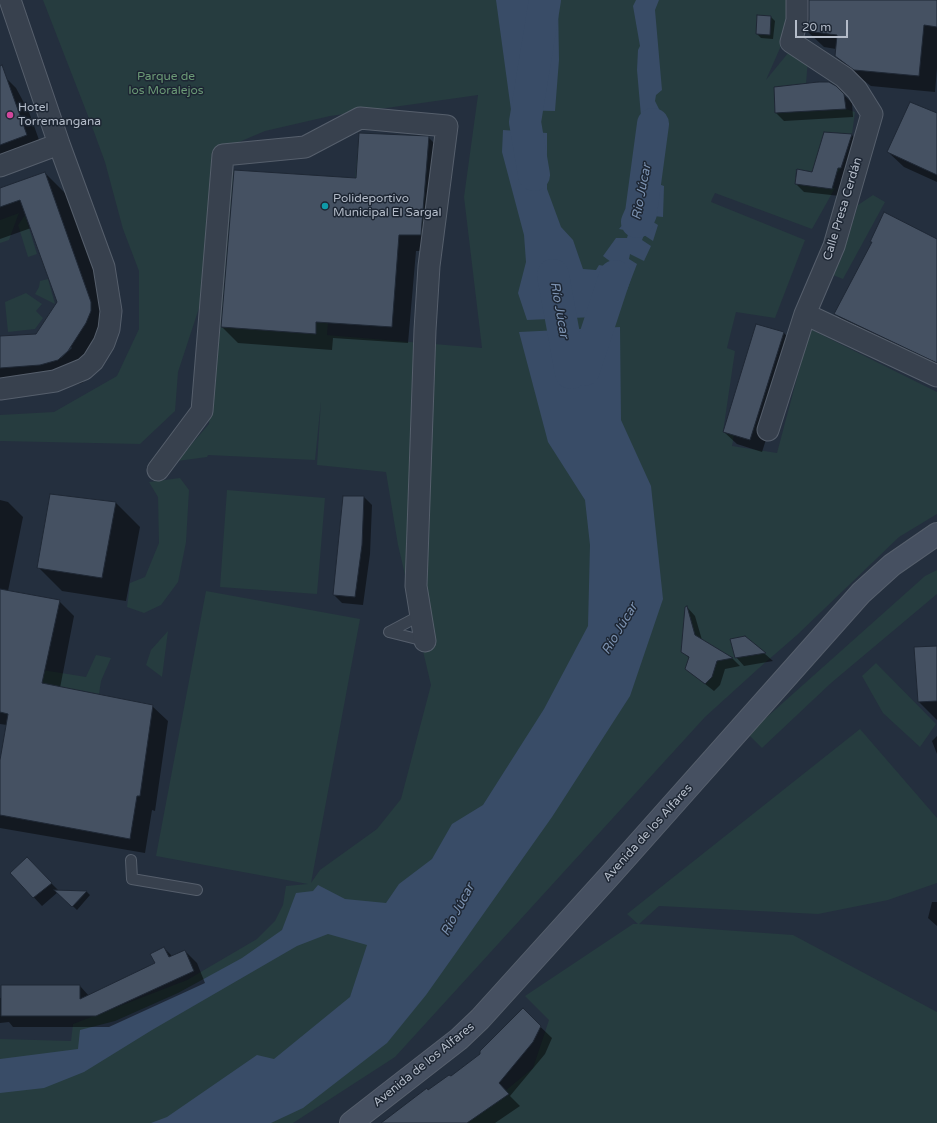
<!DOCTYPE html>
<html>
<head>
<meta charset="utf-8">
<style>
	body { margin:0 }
	#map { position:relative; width:937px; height:1123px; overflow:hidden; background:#242f3e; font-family:"Varela Round",sans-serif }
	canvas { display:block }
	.scale { position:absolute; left:795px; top:20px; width:53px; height:18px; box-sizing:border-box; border:2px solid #b4bcc9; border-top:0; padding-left:5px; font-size:12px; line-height:14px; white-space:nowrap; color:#b4bcc9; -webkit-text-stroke:3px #1d2633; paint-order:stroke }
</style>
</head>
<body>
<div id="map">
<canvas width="937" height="1123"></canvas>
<div class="scale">20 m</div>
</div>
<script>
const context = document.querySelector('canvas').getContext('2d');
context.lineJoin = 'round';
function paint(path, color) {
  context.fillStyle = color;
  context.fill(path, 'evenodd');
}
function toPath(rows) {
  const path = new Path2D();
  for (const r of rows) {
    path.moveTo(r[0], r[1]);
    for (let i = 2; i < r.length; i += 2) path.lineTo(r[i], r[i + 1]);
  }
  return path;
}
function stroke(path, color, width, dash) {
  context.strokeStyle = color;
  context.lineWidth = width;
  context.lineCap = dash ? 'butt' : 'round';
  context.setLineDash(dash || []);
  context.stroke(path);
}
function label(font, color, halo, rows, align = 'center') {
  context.font = font + ' "Varela Round",sans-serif';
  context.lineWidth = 3;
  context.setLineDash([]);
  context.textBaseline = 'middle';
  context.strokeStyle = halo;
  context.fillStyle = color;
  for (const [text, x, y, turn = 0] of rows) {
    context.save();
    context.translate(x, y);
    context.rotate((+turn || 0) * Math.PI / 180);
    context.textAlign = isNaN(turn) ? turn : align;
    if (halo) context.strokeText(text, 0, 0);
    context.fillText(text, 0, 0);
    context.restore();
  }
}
const green = toPath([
	[43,0,794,0,791,23,766,80,793,47,808,59,806,84,774,87,775,113,846,109,855,112,852,134,825,132,828,166,841,168,836,175,796,169,795,184,835,188,812,229,715,193,712,199,711,202,805,240,775,318,736,312,727,348,735,351,723,432,734,435,732,446,777,453,810,329,937,392,937,514,899,537,797,635,759,668,705,717,395,1057,293,1123,0,1123,0,1039,71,1041,73,1024,187,980,257,939,275,921,283,905,286,886,308,884,156,856,206,591,360,619,311,883,320,870,377,829,401,799,431,685,398,545,386,472,317,465,321,401,315,460,208,455,207,457,177,461,209,424,228,170,355,178,359,133,429,136,422,235,399,235,392,327,328,323,327,335,482,348,464,197,478,95,330,116,265,131,213,153,200,305,178,372,175,411,140,444,0,441,0,415,54,412,117,376,139,329,139,271,123,229,105,162,90,121],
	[873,195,885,202,843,279,833,275,842,257,858,205],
	[19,213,9,240,0,243,0,220],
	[25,215,37,254,28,257,18,225],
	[48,279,55,304,35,294,39,287,40,281],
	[26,293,42,304,36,311,43,318,35,329,8,332,5,302],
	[180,478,189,490,186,542,178,582,161,605,144,613,127,607,130,583,145,577,159,543,158,497,149,482],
	[227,490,325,498,317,594,220,587],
	[937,570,937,594,831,683,762,748,748,734,925,576],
	[168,631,162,677,146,665,151,650],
	[96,655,111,658,101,681,99,694,0,676,0,663,86,677],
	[876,663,936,724,920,747,883,713,862,676],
	[860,729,937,818,937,883,888,900,818,914,659,906,639,924,793,935,937,1012,937,1123,466,1123,533,1068,549,1020,525,996,633,924,638,924,627,914]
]);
const water = toPath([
	[496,0,558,0,559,60,555,111,511,110],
	[636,0,659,0,655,10,662,90,656,95,655,101,660,111,659,171,641,163,639,156,641,116,637,70,638,50,640,46,633,6],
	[503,130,547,133,547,189,561,227,573,240,583,269,596,270,599,265,610,267,615,265,603,256,616,238,627,238,629,231,619,229,629,217,635,216,638,211,633,211,636,176,664,186,663,217,653,216,650,220,658,225,653,241,644,235,642,240,651,246,644,261,630,254,629,259,637,264,627,290,617,280,617,286,623,291,614,299,617,316,527,320,518,293,526,262,524,235,502,152],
	[620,327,621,420,651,486,663,599,630,696,552,817,426,995,387,1043,303,1108,271,1123,151,1123,167,1117,257,1055,274,1059,350,997,367,945,328,934,297,946,152,1030,84,1072,44,1088,0,1093,0,1059,78,1049,80,1030,115,1021,178,993,242,958,282,930,296,893,313,891,318,885,345,899,386,903,399,884,432,859,452,824,483,805,544,709,588,626,590,545,585,500,548,442,519,332]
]);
const shadow = toPath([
	[811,0,937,0,937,68,935,92,871,86,852,72,836,56,836,49,824,47,807,31],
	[771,17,775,21,773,39,761,38,757,34],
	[0,72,16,88,29,112,43,151,0,167],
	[844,95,852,103,853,117,784,121,776,113],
	[937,114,937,182,904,167,888,152],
	[825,133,852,135,860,144,840,196,804,192,796,184,813,173],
	[428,137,445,154,437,251,416,251,408,343,333,338,332,350,238,343,222,327,356,179],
	[45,173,69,197,114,326,92,375,82,383,64,388,0,392,0,337,37,335,58,302,31,228,0,239,0,189],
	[71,347,72,348,61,358,61,356],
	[937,239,937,367,844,322,835,313,873,243,871,241],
	[757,325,784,333,796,346,762,452,737,444,724,432],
	[51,495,116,503,140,527,126,601,62,591,38,567],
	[344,497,364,497,372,505,370,554,363,605,342,603,334,595],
	[0,500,8,502,23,517,8,591,59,601,74,616,60,688,152,706,168,721,155,811,152,810,145,853,0,828,0,766,7,725,0,724],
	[687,607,695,616,702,640,733,659,740,666,725,669,720,685,714,691,686,669,690,659,682,651],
	[744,637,765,654,773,661,744,666,736,657],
	[937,647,937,720,919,702,915,648],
	[937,736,937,754,932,741],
	[27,859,59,891,87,892,90,895,77,910,58,892,42,906,11,873],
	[932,902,937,902,937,926,928,918],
	[164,948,172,956,185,951,197,963,205,983,109,1027,13,1027,9,1022,0,1023,0,998,80,986,89,996,156,963],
	[523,1010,552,1038,545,1054,510,1096,520,1106,495,1123,384,1123,481,1055]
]);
const river = toPath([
	[534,175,525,122,545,0],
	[637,222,641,213,653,124],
	[553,275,571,373],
	[584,370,615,276]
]);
const building = toPath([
	[809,0,937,0,937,27,924,25,919,76,854,70,835,56,837,35,806,31,809,20,809,0],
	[757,15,771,16,770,35,756,34,757,15],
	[2,65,27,135,0,145,0,66,2,65],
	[818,82,829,82,836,86,844,94,846,109,775,113,774,87,818,82],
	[910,102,937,113,937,175,887,152,910,102],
	[824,132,852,134,841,168,838,168,832,189,795,184,797,169,812,172,824,132],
	[359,133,429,136,421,235,399,235,392,327,316,322,316,334,221,327,234,170,356,178,359,133],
	[45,172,91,302,91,311,86,323,68,351,58,360,40,365,0,368,0,336,36,334,57,302,20,200,0,207,0,188,45,172],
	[884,212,937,239,937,363,834,314,872,242,870,242,884,212],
	[756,324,784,332,750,440,723,432,756,324],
	[50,494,116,502,102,578,37,568,50,494],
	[343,496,364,496,362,545,355,597,333,595,343,496],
	[0,589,60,600,42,683,153,705,140,796,137,796,130,839,0,815,0,760,8,714,0,712,0,589],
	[687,606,695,635,733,658,717,661,712,677,705,684,685,669,689,657,681,652,685,607,687,606],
	[745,636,766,653,735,658,730,639,745,636],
	[937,646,937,701,918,702,914,647,937,646],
	[27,857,52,883,33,898,10,873,27,857],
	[54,890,87,891,72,907,54,890],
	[164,947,169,957,185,950,194,971,96,1016,1,1016,1,985,80,985,80,999,155,963,150,954,164,947],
	[523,1008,541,1026,533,1042,499,1083,509,1094,467,1123,381,1123,427,1088,428,1090,449,1075,451,1076,480,1054,480,1051,523,1008]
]);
const lane = toPath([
	[389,632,425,641],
	[389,632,421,615],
	[131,860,132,879,197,890]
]);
const street = toPath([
	[0,166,59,144],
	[805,314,937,376],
	[0,389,55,381,84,369,93,361,104,343,109,329,111,311,104,267,59,144,10,0],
	[768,430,805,314,834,246,872,114,857,90,844,77,791,42,797,20,797,0],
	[158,470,202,411,223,155,305,147,360,118,447,126,429,266,425,330,416,586,425,641]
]);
const secondary = toPath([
	[351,1123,459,1039,480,1019,613,872,861,593,892,565,937,534]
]);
const markers = [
	[10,115,4,"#d1479c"],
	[325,206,4,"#0f9aa8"]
];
const parkNames = [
	["Parque de",166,77],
	["los Moralejos",166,91]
];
const poiNames = [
	["Hotel",18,108],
	["Torremangana",18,122],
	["Polideportivo",333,199],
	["Municipal El Sargal",333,213]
];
const streetNames = [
	["Calle Presa Cerdán",843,209,-73],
	["Avenida de los Alfares",648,833,-48],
	["Avenida de los Alfares",424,1065,-39]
];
const waterNames = [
	["Rio Júcar",642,192,-79],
	["Río Júcar",559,310,80],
	["Río Júcar",620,629,-59],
	["Río Júcar",458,910,-62]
];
paint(green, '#263c3f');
paint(water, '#394c67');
paint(shadow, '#0007');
stroke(river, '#394c67', 32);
paint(building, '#455162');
stroke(building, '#1f2835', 1);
stroke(lane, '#565f6c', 12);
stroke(street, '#565f6c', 23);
stroke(secondary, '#565f6c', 24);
stroke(lane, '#38414e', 10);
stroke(street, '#38414e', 21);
stroke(secondary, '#465061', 22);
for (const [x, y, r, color] of markers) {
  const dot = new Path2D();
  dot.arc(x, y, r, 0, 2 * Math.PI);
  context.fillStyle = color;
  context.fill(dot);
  stroke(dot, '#1d2633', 1.5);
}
label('12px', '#6b9a76', '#1d2633', parkNames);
label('12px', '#b4bcc9', '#1d2633', poiNames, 'left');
label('12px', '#b4bcc9', '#1d2633', streetNames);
label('italic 13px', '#7c92b1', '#1d2633', waterNames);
</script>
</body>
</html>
